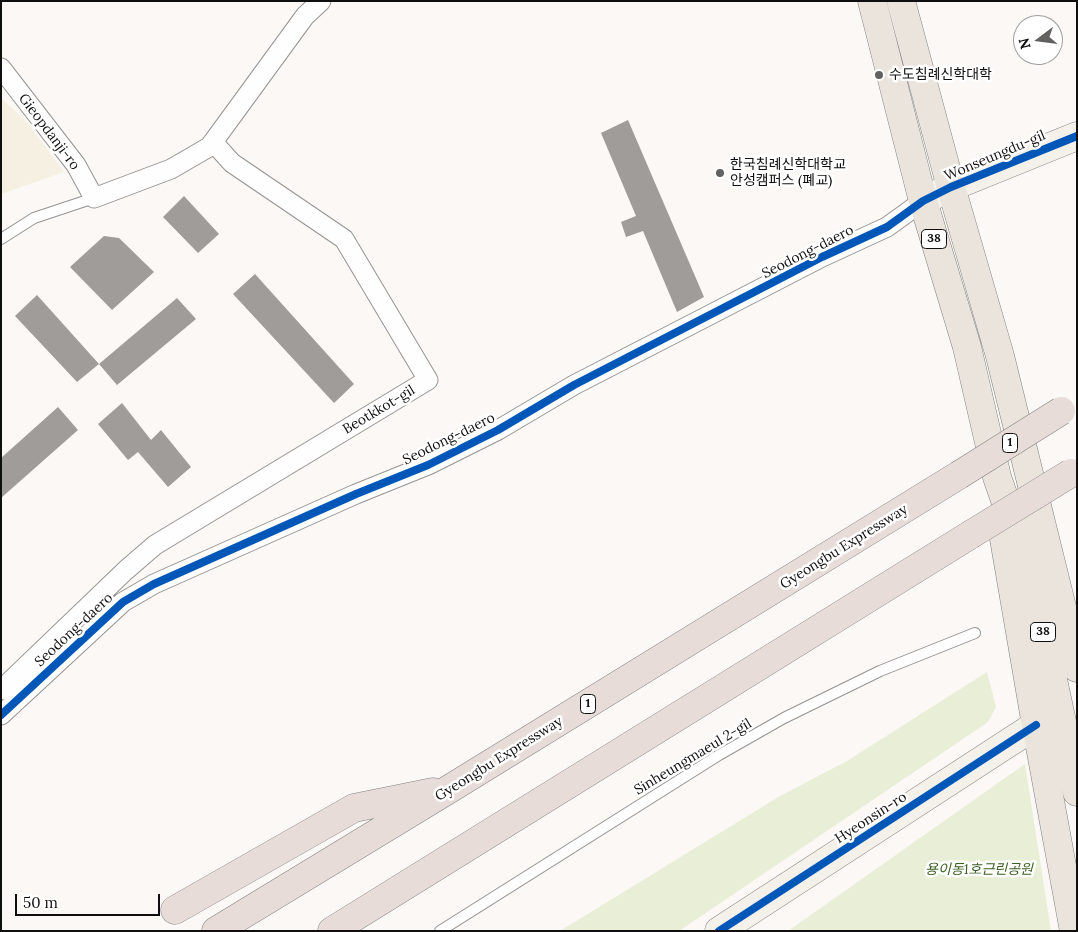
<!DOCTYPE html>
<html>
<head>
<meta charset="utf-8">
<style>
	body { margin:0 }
	#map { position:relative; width:1078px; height:932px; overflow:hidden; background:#fbf8f5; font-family:Lora,serif }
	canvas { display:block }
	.frame { position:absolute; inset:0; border:2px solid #0f0f0f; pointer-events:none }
	.north { position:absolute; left:1013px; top:15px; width:50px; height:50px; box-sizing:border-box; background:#fff; border:1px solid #9f9f9f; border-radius:50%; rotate:255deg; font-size:14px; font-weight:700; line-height:20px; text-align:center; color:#0f0f0f }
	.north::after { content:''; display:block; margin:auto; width:18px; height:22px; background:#626160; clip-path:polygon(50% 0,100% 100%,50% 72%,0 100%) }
	.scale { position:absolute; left:15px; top:894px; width:145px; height:22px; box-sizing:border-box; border:2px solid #0f0f0f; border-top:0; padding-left:6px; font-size:15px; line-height:18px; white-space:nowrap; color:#0f0f0f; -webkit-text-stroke:4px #fff; paint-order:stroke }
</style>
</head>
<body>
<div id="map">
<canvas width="1078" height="932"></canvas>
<div class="frame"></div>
<div class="north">N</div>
<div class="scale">50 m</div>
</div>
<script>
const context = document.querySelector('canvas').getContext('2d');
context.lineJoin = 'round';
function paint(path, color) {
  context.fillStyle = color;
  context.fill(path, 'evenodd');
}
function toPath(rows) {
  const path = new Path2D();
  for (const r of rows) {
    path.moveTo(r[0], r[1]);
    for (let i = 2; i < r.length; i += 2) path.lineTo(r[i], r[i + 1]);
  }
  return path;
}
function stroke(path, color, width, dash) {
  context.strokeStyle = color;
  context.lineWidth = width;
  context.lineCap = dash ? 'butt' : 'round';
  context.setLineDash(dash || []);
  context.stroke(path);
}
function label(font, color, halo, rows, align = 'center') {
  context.font = font + ' Lora,"Noto Sans KR",serif';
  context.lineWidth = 5;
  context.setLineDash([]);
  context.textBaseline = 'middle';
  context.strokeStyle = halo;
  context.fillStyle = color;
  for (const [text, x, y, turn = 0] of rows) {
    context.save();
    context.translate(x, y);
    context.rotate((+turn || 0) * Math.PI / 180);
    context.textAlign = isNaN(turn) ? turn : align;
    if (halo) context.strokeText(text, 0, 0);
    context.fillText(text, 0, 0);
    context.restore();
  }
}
const farmland = toPath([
	[1,98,27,122,64,172,1,194]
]);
const green = toPath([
	[987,672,996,707,988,722,679,931,560,931,780,796,847,761],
	[1025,764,1051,931,788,931]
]);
const building = toPath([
	[628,120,704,297,677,312,643,231,626,237,621,222,636,216,601,133],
	[184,196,219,234,198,253,163,217],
	[104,236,119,238,154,272,112,310,70,267],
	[255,274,354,384,334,403,233,294],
	[37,295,99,364,177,298,196,319,117,385,99,364,77,382,15,316],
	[122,403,151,440,161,430,191,467,168,487,138,452,128,460,98,424],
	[58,407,78,430,1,498,1,458]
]);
const lane = toPath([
	[1,239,34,218,94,198],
	[440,931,719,755,784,718,880,671,975,633]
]);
const street = toPath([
	[1,68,76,165,94,198,171,169,209,147,213,142],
	[1,690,126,570,155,545,428,380,344,239,232,163,213,142,305,16,321,1],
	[1,715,123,602,154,584,356,494,428,465,498,430,574,385,822,257,887,227,923,201]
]);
const secondary = toPath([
	[923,201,951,187,1077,136],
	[719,931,1036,725]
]);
const primary = toPath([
	[872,1,923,201,967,347,997,477,1030,572,1077,792],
	[901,1,951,187,1000,356,1077,668],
	[1003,533,1036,725,1074,931]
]);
const highway = toPath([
	[175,910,354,808,433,792],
	[216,931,451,788,959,475],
	[332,931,970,535]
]);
const highwayBridge = toPath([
	[959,475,1061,411],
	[970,535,1071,473]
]);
const cycleway = toPath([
	[1,715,123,602,154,584,356,494,428,465,498,430,574,385,822,257,887,227,923,201,951,187,1077,136],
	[719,931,1036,725]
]);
const markers = [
	[879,75,5,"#626160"],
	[720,173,5,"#626160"]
];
const shields = [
	[934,239,25],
	[1010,443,15],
	[1043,632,25],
	[588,704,15]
];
const shieldNames = [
	["38",934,239],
	["1",1010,443],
	["38",1043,632],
	["1",588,704]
];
const poiNames = [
	["수도침례신학대학",889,75],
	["한국침례신학대학교",730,165],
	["안성캠퍼스 (폐교)",730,181]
];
const streetNames = [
	["Gieopdanji-ro",49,132,53],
	["Wonseungdu-gil",995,156,-23],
	["Seodong-daero",808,252,-27],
	["Beotkkot-gil",379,410,-31],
	["Seodong-daero",449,439,-26],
	["Gyeongbu Expressway",844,547,-32],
	["Seodong-daero",74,630,-43],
	["Sinheungmaeul 2-gil",693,757,-31],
	["Gyeongbu Expressway",499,759,-32],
	["Hyeonsin-ro",871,818,-33]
];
const parkNames = [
	["용이동1호근린공원",979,870]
];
paint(farmland, '#f6f0e2');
paint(green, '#e9eed7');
paint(building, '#9f9c9a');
stroke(lane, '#959493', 12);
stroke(street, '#959493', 21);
stroke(secondary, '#8c8b89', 29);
stroke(primary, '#838180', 29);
stroke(highway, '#838180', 29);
stroke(lane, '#fefefe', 10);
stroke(street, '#fefefe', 19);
stroke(secondary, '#f4f1eb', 28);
stroke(primary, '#eae4dc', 28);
stroke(highway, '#e7dcd8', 28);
stroke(highwayBridge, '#838180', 29, []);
stroke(highwayBridge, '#e7dcd8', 28);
stroke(cycleway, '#0057b8', 8);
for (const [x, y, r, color] of markers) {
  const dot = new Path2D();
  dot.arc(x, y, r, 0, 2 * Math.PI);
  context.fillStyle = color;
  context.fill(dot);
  stroke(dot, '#fff', 2);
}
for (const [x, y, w] of shields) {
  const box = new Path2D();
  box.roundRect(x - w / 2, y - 9.5, w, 19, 4);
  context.fillStyle = '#fff';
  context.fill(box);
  stroke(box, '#0f0f0f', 1);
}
label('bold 12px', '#0f0f0f', null, shieldNames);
label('14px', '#0f0f0f', '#fff', poiNames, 'left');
label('14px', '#0f0f0f', '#fff', streetNames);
label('italic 14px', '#3d6124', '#fff', parkNames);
</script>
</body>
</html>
